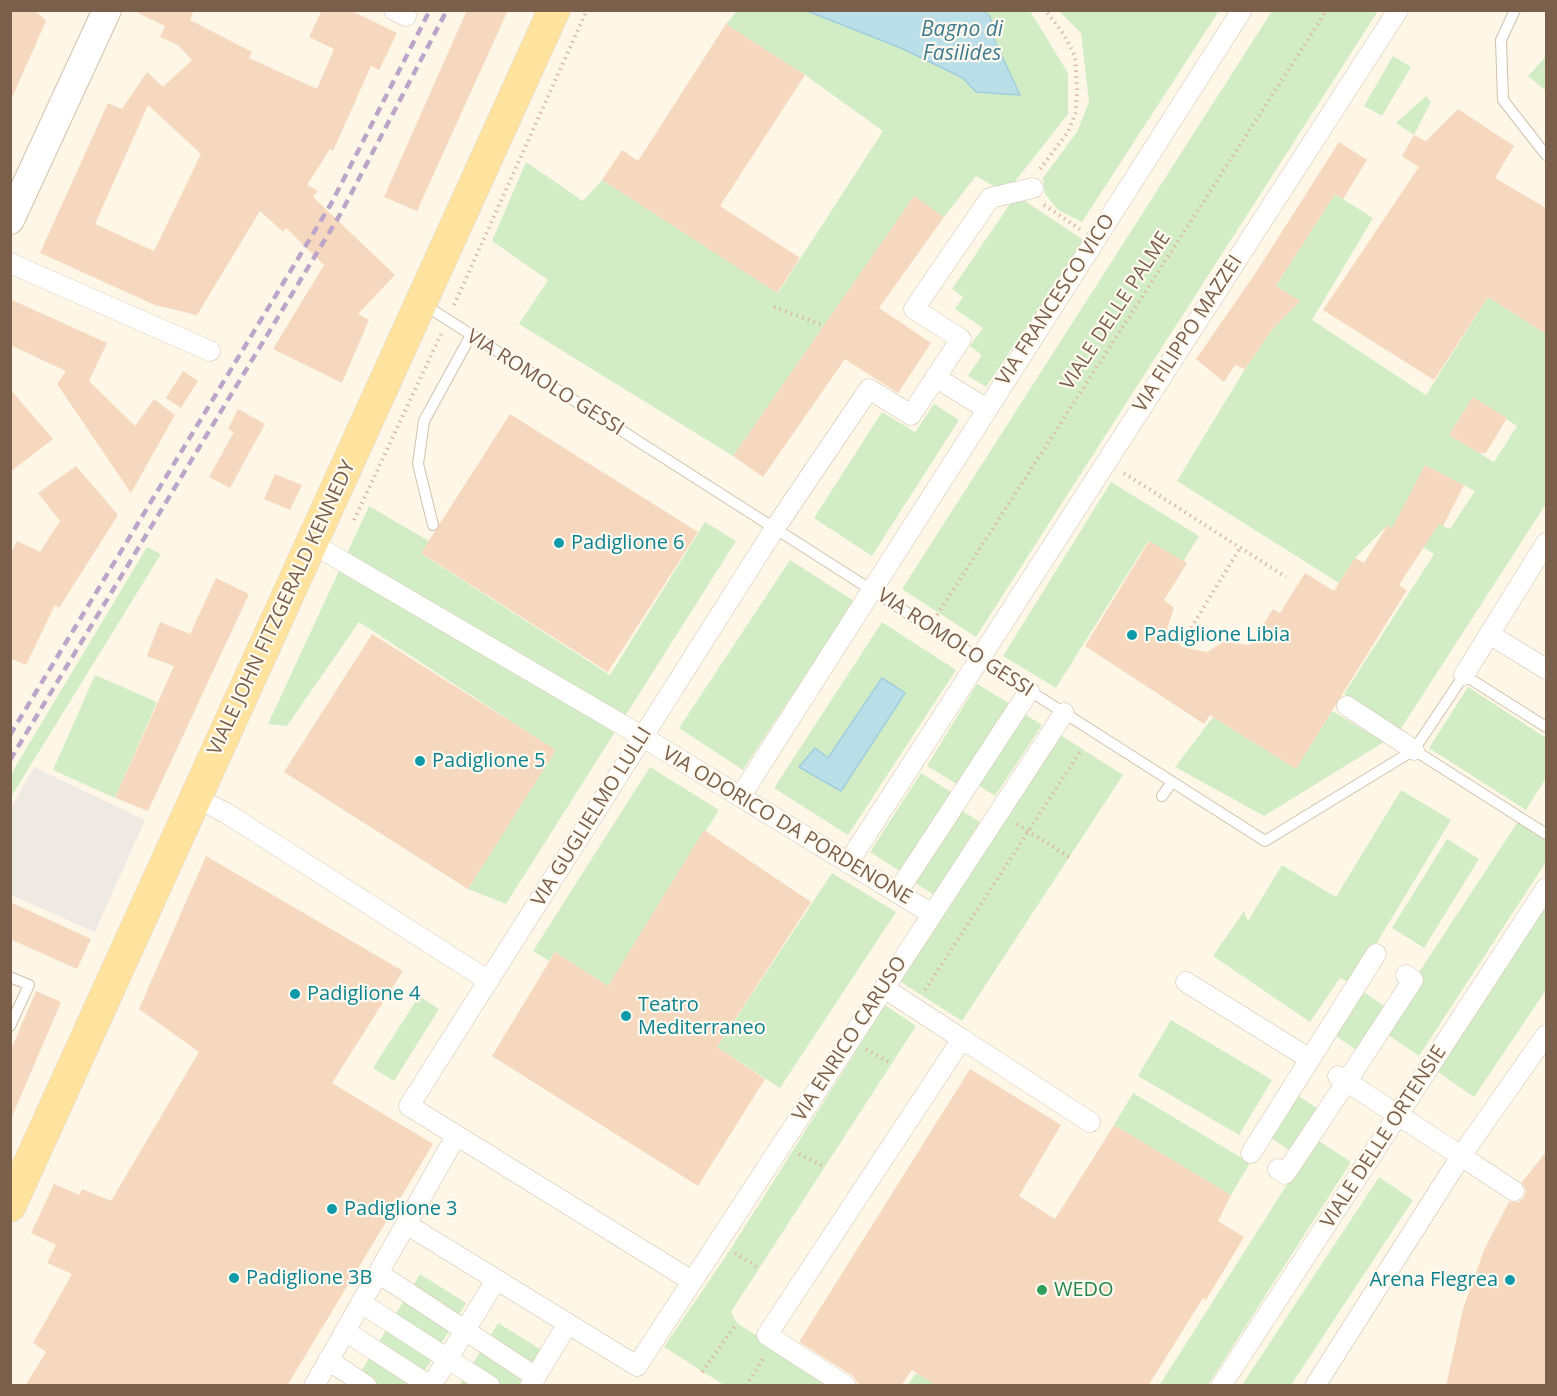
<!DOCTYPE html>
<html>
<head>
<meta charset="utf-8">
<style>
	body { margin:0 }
	#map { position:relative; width:1557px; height:1396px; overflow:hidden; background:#fef7e8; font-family:"Open Sans",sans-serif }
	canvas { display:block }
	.frame { position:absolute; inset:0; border:12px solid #7a5f4a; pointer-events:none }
</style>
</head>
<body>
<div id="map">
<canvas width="1557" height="1396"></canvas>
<div class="frame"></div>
</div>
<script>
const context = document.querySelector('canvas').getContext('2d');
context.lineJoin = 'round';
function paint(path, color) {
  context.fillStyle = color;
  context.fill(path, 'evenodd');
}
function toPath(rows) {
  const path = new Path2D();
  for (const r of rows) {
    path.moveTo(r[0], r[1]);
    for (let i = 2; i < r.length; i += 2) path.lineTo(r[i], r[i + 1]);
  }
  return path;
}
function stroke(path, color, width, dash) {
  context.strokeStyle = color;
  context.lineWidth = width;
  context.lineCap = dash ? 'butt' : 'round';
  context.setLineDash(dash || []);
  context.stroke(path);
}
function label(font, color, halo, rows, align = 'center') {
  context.font = font + ' "Open Sans",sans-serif';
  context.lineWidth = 4.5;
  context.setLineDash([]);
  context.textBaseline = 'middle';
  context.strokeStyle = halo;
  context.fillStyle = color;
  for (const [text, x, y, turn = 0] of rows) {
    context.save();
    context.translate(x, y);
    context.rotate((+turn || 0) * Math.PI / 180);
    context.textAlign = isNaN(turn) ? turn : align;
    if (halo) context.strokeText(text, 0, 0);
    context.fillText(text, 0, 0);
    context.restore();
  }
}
const industrial = toPath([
	[34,767,145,820,95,932,11,895,11,808]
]);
const green = toPath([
	[737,11,807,11,901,48,963,78,976,92,1019,95,994,39,990,17,983,11,1030,11,1068,73,1068,114,1006,193,976,176,944,217,914,197,733,456,519,324,548,280,492,241,526,162,583,201,602,180,778,293,883,131,805,75,726,24],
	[1059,11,1219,11,1082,222,1058,210,1045,194,1043,178,1077,132,1089,102,1081,33],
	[1272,11,1378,11,976,637,902,589],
	[1393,56,1411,67,1382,116,1364,106],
	[1546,56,1546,91,1528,76],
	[1426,96,1431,102,1414,135,1396,123],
	[1335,194,1373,218,1312,320,1426,395,1488,297,1546,334,1546,504,1400,730,1344,694,1434,554,1387,526,1355,558,1339,583,1177,481,1245,369,1271,331,1300,301,1276,286],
	[1473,398,1517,426,1494,462,1449,435],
	[1425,465,1475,491,1450,529,1443,526],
	[1016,195,1085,241,986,387,968,376,982,355,970,346,983,328,955,309,963,297,952,289],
	[934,404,959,420,872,556,814,518,882,412,915,432],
	[1111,482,1199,536,1183,562,1148,541,1056,688,1003,656],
	[369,506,432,543,422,554,610,675,705,522,736,541,506,904,468,889,555,750,359,622,287,726,268,724],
	[147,547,161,554,11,797,11,774],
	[790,560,854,601,743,770,679,728],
	[882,622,956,670,848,835,774,788],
	[95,675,157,702,115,798,53,770],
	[977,684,1010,704,960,786,927,766],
	[1468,687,1546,738,1546,778,1526,810,1429,748],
	[1020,711,1042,725,995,796,973,782],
	[1332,711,1384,742,1264,816,1175,767,1213,717,1296,769],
	[1054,731,1123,775,962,1021,893,977],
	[650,767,719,810,608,986,555,952,549,961,533,951],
	[921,773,954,794,903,873,870,852],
	[1401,790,1451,820,1352,984,1340,978,1310,1022,1213,956,1244,911,1248,921,1282,865,1336,897],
	[959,809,980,822,934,895,914,882],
	[1519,820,1546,838,1546,862,1419,1056,1381,1030],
	[1447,839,1479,859,1424,948,1392,928],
	[832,873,896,912,780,1088,717,1047],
	[1546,905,1546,990,1474,1097,1435,1070],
	[1362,991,1392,1011,1362,1054,1333,1034],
	[419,996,439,1009,394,1081,373,1068],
	[885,1005,916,1026,731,1312,737,1323,832,1385,724,1385,664,1347,730,1250],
	[1171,1020,1272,1080,1239,1135,1138,1076],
	[1133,1093,1250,1163,1231,1195,1114,1125],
	[1295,1094,1322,1111,1295,1154,1268,1136],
	[1316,1139,1351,1162,1208,1385,1159,1386],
	[1379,1177,1413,1200,1291,1385,1242,1385],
	[420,1274,466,1303,416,1385,352,1386],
	[498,1323,545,1352,524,1385,459,1386],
	[916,1373,936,1385,907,1386]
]);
const water = toPath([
	[807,11,983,11,990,16,994,39,1020,95,976,92,963,78,901,48,807,11],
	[882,678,905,693,841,791,799,767,815,748,828,758,882,678]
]);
const building = toPath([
	[10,10,35,10,46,21,10,102],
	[132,10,194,10,190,20,252,52,249,58,317,89,334,49,309,37,322,10,350,10,397,33,379,70,371,66,333,151,330,149,307,185,318,191,313,197,395,275,358,314,369,320,342,383,273,349,324,265,286,228,283,232,260,211,197,315,155,305,40,253,108,103,122,109,147,72,163,87,192,60,178,45,160,37,165,26],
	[148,105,201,154,154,251,95,224],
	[467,10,508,10,417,211,384,197],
	[726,24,805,75,720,206,800,258,777,293,602,180,622,150,638,161],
	[1458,109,1514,146,1495,178,1546,208,1546,334,1488,297,1434,380,1323,310,1419,167,1402,156,1414,135,1426,141],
	[1339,142,1367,160,1343,199,1335,194,1276,286,1300,301,1271,331,1245,369,1235,365,1224,382,1196,359,1255,274],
	[914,196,944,217,879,308,931,343,898,393,845,359,763,477,733,456],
	[10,299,107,343,89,381,135,426,154,399,175,415,131,493,57,384,66,371,10,345],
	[183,371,198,381,181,408,166,398],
	[10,389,53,439,10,472],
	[1473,397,1507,418,1486,453,1479,453,1449,435],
	[238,409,265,424,230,488,209,477,234,432,228,429],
	[510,414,698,532,608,672,421,553],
	[1425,465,1464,485,1443,526,1439,524,1399,585,1407,590,1296,769,1210,715,1204,724,1085,646,1149,541,1187,563,1164,600,1174,608,1167,629,1182,647,1207,652,1223,642,1250,645,1273,609,1280,613,1305,573,1334,591,1355,558,1364,563,1387,526,1392,528],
	[76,466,118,515,59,608,55,605,26,665,10,658,10,555,17,541,40,552,60,521,38,493],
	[275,474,302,485,290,510,264,499],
	[216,578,249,594,148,811,115,798,174,666,147,656,160,622,190,634],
	[372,634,556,750,468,889,284,772],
	[704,830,811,902,717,1047,765,1079,698,1186,492,1056,555,952,608,986],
	[206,856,403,971,332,1083,433,1144,287,1386,25,1386,46,1352,33,1343,72,1274,47,1263,56,1245,31,1233,54,1184,79,1195,82,1189,111,1201,199,1052,139,1009],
	[10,902,91,939,77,969,10,939],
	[36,991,61,1002,10,1121,10,1052],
	[970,1069,1061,1125,1019,1196,1055,1219,1114,1125,1231,1195,1218,1221,1244,1237,1206,1300,1203,1298,1148,1386,937,1386,912,1370,901,1386,860,1386,853,1376,799,1342],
	[1546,1152,1546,1386,1446,1386,1463,1309,1484,1250,1509,1202,1519,1202,1524,1197,1526,1191,1522,1182]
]);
const path = toPath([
	[1040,169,1068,132,1076,112,1077,88,1075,56,1063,33,1045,10],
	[1044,205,1080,229],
	[454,305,587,10],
	[774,307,822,325],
	[1124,473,1286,577],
	[354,520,441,334],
	[937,615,1327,10],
	[1188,633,1240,548],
	[1017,824,1069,857],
	[925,990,1082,749],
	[866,1049,892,1064],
	[799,1154,825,1167],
	[735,1253,759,1268],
	[702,1372,737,1323],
	[746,1386,764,1357]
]);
const lane = toPath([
	[1515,10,1501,40,1503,100,1546,155],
	[423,304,1265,841,1414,750,1464,675,1546,727],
	[433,525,418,464,424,421,471,335],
	[1414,750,1546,834],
	[1162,796,1172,782],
	[10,977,29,985,10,1026]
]);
const street = toPath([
	[394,10,406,16],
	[10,263,210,351],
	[935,377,987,409],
	[313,544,643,737,932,914],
	[1489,634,1546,669],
	[1464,675,1546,543],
	[1347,706,1414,750],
	[740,797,1242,10],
	[196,798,226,813,489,981],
	[848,863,1398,10],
	[897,893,1029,691],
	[1186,982,1310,1059],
	[962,1039,1090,1122],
	[1338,1076,1461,1156,1546,1035],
	[1251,1153,1376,954],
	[1278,1169,1285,1174,1347,1081,1413,980,1406,975],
	[406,1224,637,1366,1064,713],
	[378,1273,536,1377],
	[692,1281,409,1106,775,528,869,389,911,415,961,339,914,309,990,198,1033,188],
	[361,1303,490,1386],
	[345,1331,430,1386],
	[328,1360,367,1386],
	[314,1386,456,1136],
	[431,1386,496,1280],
	[530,1386,567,1325],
	[846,1386,767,1335,962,1039,884,988],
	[1221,1386,1546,888],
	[1315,1386,1461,1156,1514,1191]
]);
const secondary = toPath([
	[10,220,107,10]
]);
const primary = toPath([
	[10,1206,554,10]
]);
const rail = toPath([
	[10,735,331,204,430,10],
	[10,760,341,213,447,10]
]);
const markers = [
	[559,543,6,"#0f9aa8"],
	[1132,635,6,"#0f9aa8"],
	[420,761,6,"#0f9aa8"],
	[295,994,6,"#0f9aa8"],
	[626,1016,6,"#0f9aa8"],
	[332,1209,6,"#0f9aa8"],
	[234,1278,6,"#0f9aa8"],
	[1510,1280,6,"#0f9aa8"],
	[1042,1290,6,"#2e9e5b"]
];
const streetNames = [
	["VIA FRANCESCO VICO",1056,300,-57],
	["VIALE DELLE PALME",1116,311,-57],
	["VIA FILIPPO MAZZEI",1188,334,-57],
	["VIA ROMOLO GESSI",545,383,32],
	["VIALE JOHN FITZGERALD KENNEDY",282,608,-65],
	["VIA ROMOLO GESSI",955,643,33],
	["VIA GUGLIELMO LULLI",592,817,-58],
	["VIA ODORICO DA PORDENONE",787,826,31],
	["VIA ENRICO CARUSO",850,1039,-57],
	["VIALE DELLE ORTENSIE",1384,1137,-57]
];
const cultureNames = [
	["Padiglione 6",571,543],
	["Padiglione Libia",1144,635],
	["Padiglione 5",432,761],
	["Padiglione 4",307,994],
	["Teatro",638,1005],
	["Mediterraneo",638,1028],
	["Padiglione 3",344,1209],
	["Padiglione 3B",246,1278],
	["Arena Flegrea",1498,1280,"right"]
];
const leisureNames = [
	["WEDO",1054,1290]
];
const waterNames = [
	["Bagno di",962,30],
	["Fasilides",962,54]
];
paint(industrial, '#eee9e2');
paint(green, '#d2edc5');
paint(water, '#bbdfe9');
stroke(water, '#a0cedc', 1.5);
paint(building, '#f5d8be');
stroke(lane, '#d1c0ac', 12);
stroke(street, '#d1c0ac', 21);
stroke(secondary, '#d4c1aa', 30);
stroke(primary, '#dcd5d0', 33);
stroke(path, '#dbbca0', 4, [1.5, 4.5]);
stroke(lane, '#fff', 10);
stroke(street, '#fff', 20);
stroke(secondary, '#fff', 28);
stroke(primary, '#ffe39e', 32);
stroke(rail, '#bba5c9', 4.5, [9, 6]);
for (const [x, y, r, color] of markers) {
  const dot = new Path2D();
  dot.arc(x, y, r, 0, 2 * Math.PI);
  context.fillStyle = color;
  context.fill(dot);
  stroke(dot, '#fffaf0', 2);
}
label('20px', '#7a5f4a', '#fffaf0', streetNames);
label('20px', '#0d838f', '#fffaf0', cultureNames, 'left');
label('20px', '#27864d', '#fffaf0', leisureNames, 'left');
label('italic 21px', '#417b8f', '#fffaf0', waterNames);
</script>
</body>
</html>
